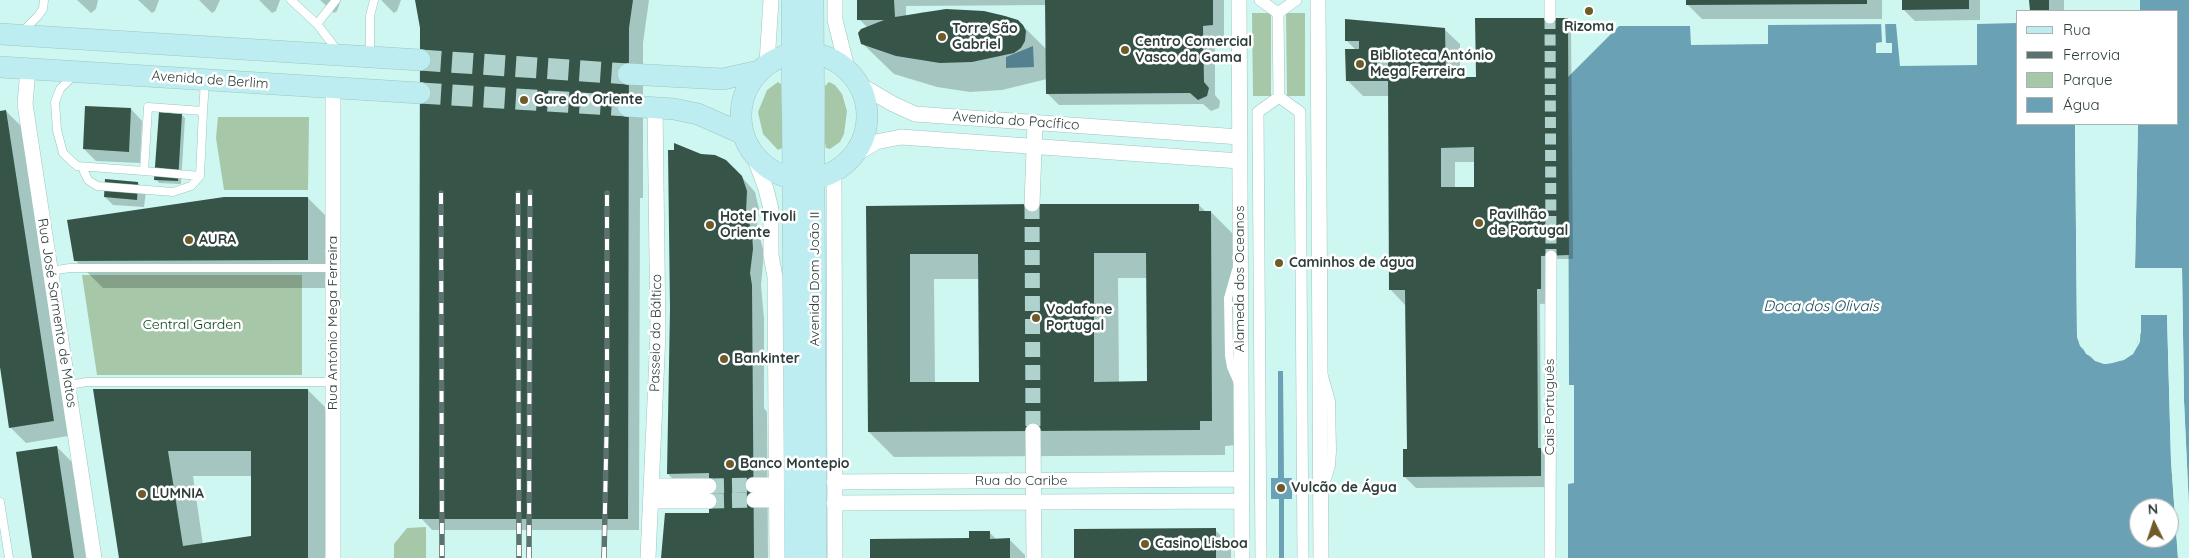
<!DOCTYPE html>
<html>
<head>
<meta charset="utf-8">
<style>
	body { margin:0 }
	#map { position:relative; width:2189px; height:558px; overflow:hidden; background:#cff7f1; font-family:Quicksand,sans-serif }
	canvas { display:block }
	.legend { position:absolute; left:2016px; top:10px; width:162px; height:115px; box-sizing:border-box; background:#fff; border:1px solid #abb2b1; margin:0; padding:6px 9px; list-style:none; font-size:15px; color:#2d3e3b }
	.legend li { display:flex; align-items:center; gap:10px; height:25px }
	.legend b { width:25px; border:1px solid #abb2b1 }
	.north { position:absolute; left:2129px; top:498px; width:50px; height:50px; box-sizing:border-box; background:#fff; border:1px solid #abb2b1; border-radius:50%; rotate:356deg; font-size:14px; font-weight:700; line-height:20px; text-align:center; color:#2d3e3b }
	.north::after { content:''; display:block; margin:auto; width:18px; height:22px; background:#6e5b29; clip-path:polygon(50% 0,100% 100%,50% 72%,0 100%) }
</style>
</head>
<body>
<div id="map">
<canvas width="2189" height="558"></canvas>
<ul class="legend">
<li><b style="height:6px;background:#beedf1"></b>Rua</li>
<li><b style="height:6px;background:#5b726e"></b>Ferrovia</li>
<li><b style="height:14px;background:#a6c8a8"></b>Parque</li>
<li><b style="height:14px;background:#6ba1b5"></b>Água</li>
</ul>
<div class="north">N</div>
</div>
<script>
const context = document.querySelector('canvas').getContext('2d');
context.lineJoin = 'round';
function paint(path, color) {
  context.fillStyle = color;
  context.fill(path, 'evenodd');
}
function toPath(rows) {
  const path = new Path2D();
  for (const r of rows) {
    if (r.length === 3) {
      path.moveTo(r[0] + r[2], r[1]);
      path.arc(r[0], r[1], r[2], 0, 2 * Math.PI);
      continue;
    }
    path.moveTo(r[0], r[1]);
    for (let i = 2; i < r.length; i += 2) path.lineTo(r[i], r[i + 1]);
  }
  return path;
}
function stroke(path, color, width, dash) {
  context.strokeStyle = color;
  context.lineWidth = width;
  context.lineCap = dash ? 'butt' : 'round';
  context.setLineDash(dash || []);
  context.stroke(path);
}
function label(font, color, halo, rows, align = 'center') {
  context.font = font + ' Quicksand,sans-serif';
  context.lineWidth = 5;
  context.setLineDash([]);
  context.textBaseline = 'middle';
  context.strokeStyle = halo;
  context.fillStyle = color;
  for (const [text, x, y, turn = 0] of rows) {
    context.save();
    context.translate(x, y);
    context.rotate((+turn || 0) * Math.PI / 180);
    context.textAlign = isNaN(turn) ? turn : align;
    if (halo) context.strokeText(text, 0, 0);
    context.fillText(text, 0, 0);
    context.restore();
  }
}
const green = toPath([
	[1252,13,1271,13,1271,96,1253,96],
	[1286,13,1305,13,1305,96,1287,96],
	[778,82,781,84,783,144,782,148,778,150,763,134,758,112,767,90],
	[829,82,835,85,842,94,847,111,844,134,840,142,830,149,826,148,825,143,825,86],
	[218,117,309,117,308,190,224,190,216,138],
	[82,275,302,275,302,375,97,375],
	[426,527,426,558,394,558,394,544,407,528]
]);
const water = toPath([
	[2140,0,2189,0,2189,507,2184,401,2182,268,2135,268,2138,124,2178,124,2178,11,2140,11],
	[2018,23,2018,124,2075,124,2077,337,2080,346,2095,361,2104,364,2112,363,2133,354,2141,332,2141,315,2167,315,2171,461,2178,558,1568,558,1568,484,1574,483,1574,385,1569,385,1568,77,1619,26,1690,26,1691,45,1768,44,1768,25,1896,24,1900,66,1977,65,1977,24],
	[2139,508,2169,508,2169,538,2139,538],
	[1033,46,1034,67,1006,68,1006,57],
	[1278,371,1283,371,1284,478,1292,478,1292,499,1284,499,1284,558,1279,558,1279,499,1271,499,1271,478,1278,478]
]);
const pier = toPath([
	[1881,22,1885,22,1886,43,1892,43,1892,53,1876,53,1876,43,1882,42],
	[2075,124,2078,124,2079,336,2088,352,2104,361,2112,361,2123,358,2132,352,2138,341,2140,313,2169,314,2174,461,2181,558,2178,558,2171,461,2167,315,2141,315,2140,342,2133,354,2124,360,2112,363,2104,364,2086,354,2077,337],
	[2136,124,2138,124,2135,268,2182,268,2184,401,2189,509,2187,507,2183,471,2180,271,2133,269]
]);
const shadow = toPath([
	[77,0,98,0,96,9,91,13],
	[138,0,159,0,155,11,152,13],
	[199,0,220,0,215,11,212,13],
	[259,0,280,0,276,11,272,13],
	[320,0,341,0,337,11,334,13],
	[381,0,401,0,397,11,394,13],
	[416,0,649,0,643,43,643,198,640,198,639,530,432,530,421,518,421,27],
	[858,0,1224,0,1224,37,1215,37,1215,95,1220,101,1219,108,1211,111,1203,104,1059,105,1047,93,1047,79,1002,90,970,92,937,87,894,74,864,45,867,27,859,19],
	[1047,5,1047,50,1020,23,958,10,923,12,906,16,906,6],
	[1687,0,1882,0,1882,19,1702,19,1687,4],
	[1903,0,1980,0,1980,20,1915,21,1903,9],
	[2031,0,2064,0,2064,11,2032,11],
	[1568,19,1571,23,1573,259,1555,259,1556,303,1540,304,1541,450,1552,461,1552,487,1416,488,1404,476,1408,450,1405,305,1390,289,1389,96,1363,96,1347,80,1356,50,1347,41,1444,29,1460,44,1460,78,1477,78],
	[1455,162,1475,162,1475,188,1455,188],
	[131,109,142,121,140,163,96,161,84,149],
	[6,111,21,126,68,436,26,443,10,427,0,359,0,112],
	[182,115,185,118,181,184,159,183,156,179],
	[734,168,755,192,759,209,757,226,764,253,761,285,764,319,764,408,767,412,768,558,663,558,710,514,710,488,683,489,668,474],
	[138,183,146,191,144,207,113,205,105,197],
	[308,198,336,226,336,288,103,288,75,260],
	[1199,205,1206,212,1211,212,1236,237,1237,445,1225,446,1225,455,894,457,869,432,867,207],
	[1118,278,1147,278,1148,382,1119,383],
	[934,279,979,279,980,383,935,383],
	[94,390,308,390,333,415,333,558,120,558],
	[193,476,252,476,252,537,203,545],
	[57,447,72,462,86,558,33,558],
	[1215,530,1231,545,1231,558,1076,558],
	[989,532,997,540,1010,540,1025,555,1025,558,871,558,970,540]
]);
const building = toPath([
	[415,0,633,0,629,28,628,519,419,519,420,28],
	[857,0,894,0,895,17,946,9,984,11,1005,16,1018,20,1023,25,1026,31,1025,41,1021,48,1014,53,972,62,940,63,896,56,861,44,858,33,861,29,884,20,857,20],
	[1045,0,1213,0,1213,25,1203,26,1204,82,1209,88,1207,96,1198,100,1190,93,1046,94],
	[1686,0,1867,0,1867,4,1686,5],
	[1902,0,1969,0,1969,9,1902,10],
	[2029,0,2049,0,2049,11,2030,11],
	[1475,18,1568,18,1569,255,1541,256,1541,289,1537,289,1538,448,1541,448,1541,476,1403,477,1403,449,1407,449,1405,290,1389,290,1388,81,1346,81,1345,49,1359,49,1359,41,1345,41,1345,19,1445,28,1446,77,1476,77],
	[1377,51,1388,51,1388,69,1377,69],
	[1474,147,1474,187,1441,187,1441,148],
	[85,106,131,108,129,152,83,149],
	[6,110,54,421,9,428,0,367,0,111],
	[159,112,182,114,178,181,154,180],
	[674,143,701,154,715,155,726,160,742,176,747,191,746,213,752,232,753,249,750,273,752,285,754,558,661,558,665,513,709,513,709,473,667,474,670,309,668,150,674,150],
	[105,179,138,182,137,200,104,197],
	[224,197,308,197,308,260,74,261,67,220],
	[1032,204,1199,204,1199,211,1211,211,1212,421,1200,421,1200,430,868,432,866,206],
	[1094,253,1146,253,1147,381,1094,382],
	[910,254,978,254,979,382,910,382],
	[93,389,308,389,308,558,119,558],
	[168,451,251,451,251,536,183,546],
	[57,446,74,558,32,558,16,452],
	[1216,528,1216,558,1074,558,1074,529],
	[969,531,990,531,990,539,1010,538,1010,558,870,558,870,539,969,538]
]);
const pedestrianTunnel = toPath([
	[1550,18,1551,256]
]);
const minorTunnel = toPath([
	[1032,204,1033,431],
	[709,486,753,485],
	[709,501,754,500]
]);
const secondaryTunnel = toPath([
	[420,60,628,74],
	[420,93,628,106]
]);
const service = toPath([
	[291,0,317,24,337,50],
	[317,24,336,0],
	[22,32,38,16,43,9,44,0],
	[370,55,370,16,374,0],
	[72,77,60,89,55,102,57,130,63,153,77,166,144,171,148,107,203,111,205,82],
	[82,167,88,180,97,186,173,192,191,186,200,176],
	[144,171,200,176,203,111],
	[1236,270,1228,298,1229,355,1231,367,1238,383],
	[50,271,70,268,333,268],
	[1324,376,1331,401,1332,451,1331,466,1325,485],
	[68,385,87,382,333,382],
	[0,502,9,558]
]);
const pedestrian = toPath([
	[1260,0,1278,13],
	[1296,0,1278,13,1279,97,1300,112,1303,558],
	[1550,18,1550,0],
	[1261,558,1258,112,1279,97],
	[1550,558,1551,256]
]);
const minor = toPath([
	[835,0,835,20,848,72],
	[1239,0,1242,558],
	[1318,0,1321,558],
	[767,63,771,0],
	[28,69,25,104,94,558],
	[857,83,893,104,915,114,1240,137],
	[752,151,766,189,771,209,771,255,775,277,777,558],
	[853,156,876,142,901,137,1240,161],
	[834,172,835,558],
	[1032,204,1035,123],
	[1033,431,1034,558],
	[834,482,1242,479],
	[753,485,777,485],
	[652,495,659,486,709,486],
	[652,495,660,501,709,501],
	[754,500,777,500],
	[834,503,1242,501],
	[333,558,333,88],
	[648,558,658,333,655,108]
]);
const secondary = toPath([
	[792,0,795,558],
	[813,0,816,558],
	[0,34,420,60],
	[804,116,63],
	[0,67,420,93],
	[628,74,723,79,759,71],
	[628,106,674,109,698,114,743,134]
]);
const rail = toPath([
	[441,193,442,558],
	[518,193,519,558],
	[529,558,530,192],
	[604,558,607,407,607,193]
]);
const markers = [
	[1589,11,5,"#6e5b29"],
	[942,37,5,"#6e5b29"],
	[1125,50,5,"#6e5b29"],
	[1360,64,5,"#6e5b29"],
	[524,100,5,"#6e5b29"],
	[1479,223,5,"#6e5b29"],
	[710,225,5,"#6e5b29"],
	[189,240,5,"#6e5b29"],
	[1279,263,5,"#6e5b29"],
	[1036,318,5,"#6e5b29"],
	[724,359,5,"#6e5b29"],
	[730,464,5,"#6e5b29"],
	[1281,488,5,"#6e5b29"],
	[142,494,5,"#6e5b29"],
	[1145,544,5,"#6e5b29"]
];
const poiNames = [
	["Rizoma",1589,27,"center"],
	["Torre São",952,29],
	["Gabriel",952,45],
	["Centro Comercial",1135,42],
	["Vasco da Gama",1135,58],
	["Biblioteca António",1370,56],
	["Mega Ferreira",1370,72],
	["Gare do Oriente",534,100],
	["Pavilhão",1489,215],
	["de Portugal",1489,231],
	["Hotel Tivoli",720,217],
	["Oriente",720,233],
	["AURA",199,240],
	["Caminhos de água",1289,263],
	["Vodafone",1046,310],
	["Portugal",1046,326],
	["Bankinter",734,359],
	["Banco Montepio",740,464],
	["Vulcão de Água",1291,488],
	["LUMNIA",152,494],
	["Casino Lisboa",1155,544]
];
const streetNames = [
	["Avenida de Berlim",210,80,4],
	["Avenida do Pacífico",1016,121,4],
	["Avenida Dom João II",815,279,-90],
	["Alameda dos Oceanos",1240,279,-90],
	["Rua José Sarmento de Matos",57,313,81],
	["Rua António Mega Ferreira",333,323,-90],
	["Passeio do Báltico",656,333,-89],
	["Cais Português",1550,407,-90],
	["Rua do Caribe",1021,481]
];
const parkNames = [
	["Central Garden",192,325]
];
const waterNames = [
	["Doca dos Olivais",1821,306]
];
paint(green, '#a6c8a8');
paint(water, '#6ba1b5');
paint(pier, '#cff7f1');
paint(shadow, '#0003');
paint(building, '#365548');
stroke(pedestrianTunnel, '#afd2cd', 11, [11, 5.5]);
stroke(minorTunnel, '#afd2cd', 15, [15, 8]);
stroke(secondaryTunnel, '#afd2cd', 21, [21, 11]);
stroke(service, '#9ec5c0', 9);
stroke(pedestrian, '#9ec5c0', 12);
stroke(minor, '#9ec5c0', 16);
stroke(secondary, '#9ec5c0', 22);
stroke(service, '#fff', 8);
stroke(pedestrian, '#fff', 11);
stroke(minor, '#fff', 15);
stroke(secondary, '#beedf1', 21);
stroke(rail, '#5b726e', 5.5);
stroke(rail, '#fff', 4, [11]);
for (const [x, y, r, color] of markers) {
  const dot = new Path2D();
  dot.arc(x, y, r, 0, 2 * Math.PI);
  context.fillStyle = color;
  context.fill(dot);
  stroke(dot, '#fff', 2);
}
label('bold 14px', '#2d3e3b', '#fff', poiNames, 'left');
label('14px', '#2d3e3b', '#fff', streetNames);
label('14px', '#084416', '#fff', parkNames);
label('italic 15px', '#1b4a59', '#fff', waterNames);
</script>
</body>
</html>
